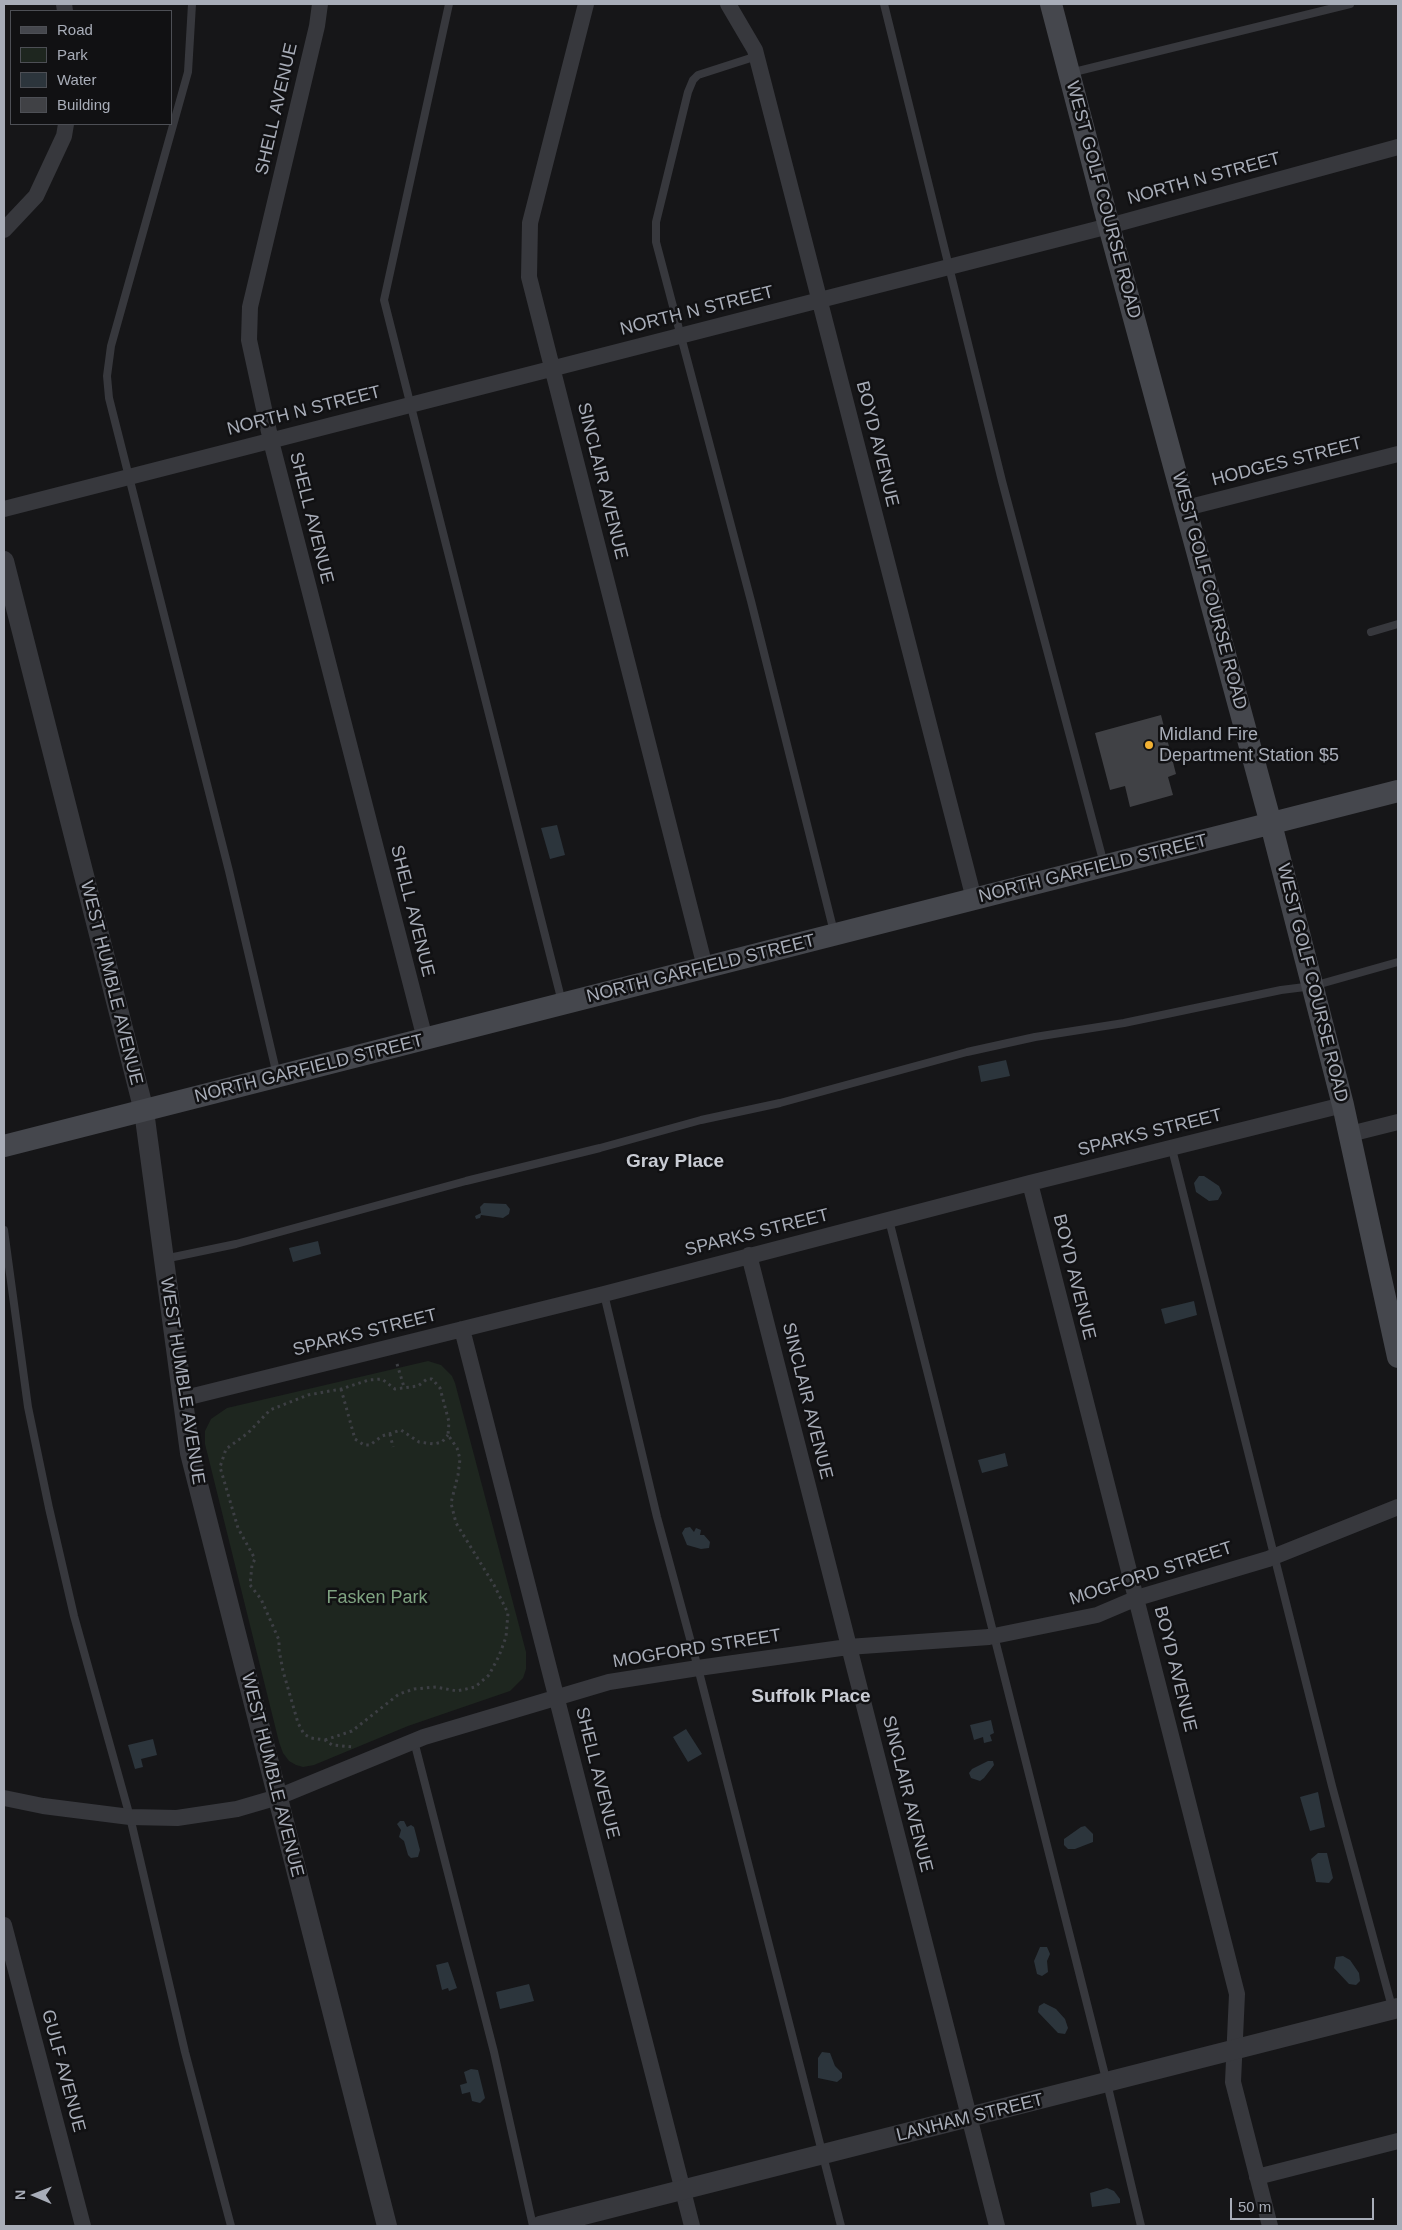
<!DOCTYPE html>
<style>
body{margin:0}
#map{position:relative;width:1402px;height:2230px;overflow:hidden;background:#161618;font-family:Helvetica,sans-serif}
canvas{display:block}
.frame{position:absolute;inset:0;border:5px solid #a8adb8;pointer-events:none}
.legend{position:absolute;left:10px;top:10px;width:162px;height:115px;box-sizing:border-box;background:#111113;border:1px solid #4d4f55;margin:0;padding:6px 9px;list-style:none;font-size:15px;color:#a8adb8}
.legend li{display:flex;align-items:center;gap:10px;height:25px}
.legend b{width:25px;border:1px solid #4d4f55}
.north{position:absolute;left:10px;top:2170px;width:50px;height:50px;-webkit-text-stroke:4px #111113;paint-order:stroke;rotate:271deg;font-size:14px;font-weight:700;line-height:20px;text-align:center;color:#a8adb8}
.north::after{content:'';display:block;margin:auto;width:18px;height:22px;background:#a8adb8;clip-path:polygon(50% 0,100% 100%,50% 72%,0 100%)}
.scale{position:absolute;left:1230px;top:2198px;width:144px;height:22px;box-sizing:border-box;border:2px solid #a8adb8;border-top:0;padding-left:6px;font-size:15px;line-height:18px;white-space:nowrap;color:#a8adb8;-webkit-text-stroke:4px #111113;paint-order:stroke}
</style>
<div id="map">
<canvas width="1402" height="2230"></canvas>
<div class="frame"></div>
<ul class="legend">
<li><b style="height:6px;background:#45474d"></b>Road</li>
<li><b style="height:14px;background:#1e261f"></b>Park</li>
<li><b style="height:14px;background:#2c353c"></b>Water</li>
<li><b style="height:14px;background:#404145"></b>Building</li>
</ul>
<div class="north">N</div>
<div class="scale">50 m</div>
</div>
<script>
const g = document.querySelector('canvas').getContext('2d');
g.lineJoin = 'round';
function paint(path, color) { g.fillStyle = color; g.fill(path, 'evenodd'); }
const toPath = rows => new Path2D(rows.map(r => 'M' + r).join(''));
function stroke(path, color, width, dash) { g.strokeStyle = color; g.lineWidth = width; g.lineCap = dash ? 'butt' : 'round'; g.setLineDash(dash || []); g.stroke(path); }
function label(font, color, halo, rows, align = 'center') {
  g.font = font + ' Helvetica,sans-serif'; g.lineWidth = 5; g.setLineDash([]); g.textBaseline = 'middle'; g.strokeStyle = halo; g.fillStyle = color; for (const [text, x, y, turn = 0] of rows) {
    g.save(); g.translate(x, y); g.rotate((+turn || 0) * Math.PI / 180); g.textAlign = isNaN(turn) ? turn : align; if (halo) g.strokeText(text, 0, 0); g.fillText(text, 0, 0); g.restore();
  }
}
const green = toPath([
 [428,1361,441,1365,452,1376,455,1383,526,1652,526,1669,523,1678,510,1691,408,1726,314,1765,303,1767,296,1765,289,1761,283,1753,279,1742,205,1444,205,1431,211,1419,227,1408]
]);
const water = toPath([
 [557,825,565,855,550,859,541,828],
 [1006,1060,1010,1076,981,1082,978,1066],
 [1199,1176,1204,1176,1219,1186,1222,1193,1218,1200,1209,1201,1196,1192,1194,1183],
 [484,1203,506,1204,510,1209,509,1214,503,1218,481,1215,480,1218,476,1219,475,1216,481,1213,480,1207],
 [318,1241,321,1254,293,1262,289,1248],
 [1194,1301,1197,1315,1165,1324,1161,1309],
 [1005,1453,1008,1466,982,1473,978,1460],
 [690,1527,694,1532,696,1528,701,1530,700,1535,704,1535,710,1542,709,1548,701,1549,687,1545,682,1533,685,1528],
 [991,1720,994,1733,990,1735,992,1741,984,1743,983,1737,974,1740,970,1725],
 [686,1729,702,1754,688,1762,673,1737],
 [153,1739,157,1755,141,1759,143,1767,135,1769,128,1745],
 [988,1761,993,1761,994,1765,984,1778,980,1781,971,1778,969,1773,972,1769],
 [1318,1792,1325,1827,1310,1831,1300,1797],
 [400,1821,404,1821,407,1827,411,1825,414,1827,420,1850,418,1857,411,1858,408,1855,404,1841,399,1837,401,1830,397,1824],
 [1085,1826,1093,1834,1093,1842,1075,1849,1068,1849,1064,1845,1064,1839,1081,1827],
 [1318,1853,1327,1853,1333,1878,1329,1883,1316,1882,1311,1859],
 [1040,1947,1047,1947,1050,1954,1047,1961,1048,1972,1042,1976,1037,1974,1034,1961],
 [1343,1956,1350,1960,1359,1973,1360,1981,1356,1985,1349,1984,1334,1968,1336,1957],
 [448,1962,457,1988,449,1991,448,1988,442,1990,436,1965],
 [529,1984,534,2001,500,2009,496,1992],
 [1044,2003,1056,2009,1065,2019,1068,2028,1065,2034,1058,2033,1038,2012,1039,2006],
 [822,2052,830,2053,835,2066,842,2073,842,2078,837,2082,818,2078,818,2058],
 [471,2069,478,2070,485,2098,480,2103,472,2101,470,2092,462,2094,460,2085,467,2083,464,2072],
 [1107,2188,1114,2191,1120,2199,1120,2203,1092,2207,1090,2193]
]);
const building = toPath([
 [1161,715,1176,774,1168,777,1173,795,1130,807,1125,786,1110,790,1095,733]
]);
const path = toPath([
 [397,1364,404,1387],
 [341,1389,355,1439,364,1445,370,1445,382,1436,401,1430,419,1442,434,1444,442,1442,448,1435],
 [390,1434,393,1447],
 [325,1740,352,1731,399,1694,414,1689,436,1687,457,1691,475,1687,489,1675,499,1656,506,1637,508,1613,494,1585,456,1523,451,1503,458,1475,460,1459,457,1448,448,1435,449,1422,440,1388,432,1379,427,1379,418,1386,395,1389,382,1379,369,1380,341,1389,308,1395,270,1410,248,1433,226,1449,220,1467,238,1528,255,1559,252,1565,250,1585,261,1599,279,1640,279,1650,283,1671,298,1723,304,1734,311,1738,325,1740,332,1745,354,1747]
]);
const service = toPath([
 [192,4,188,72,111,346,107,376,109,398,229,871,277,1075],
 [449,4,384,300,562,1002],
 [884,4,1002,481,1104,864],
 [757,56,698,75,693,80,688,92,656,222,656,242,751,601,834,932],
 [1070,73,1350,4],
 [1371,632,1398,624],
 [1172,1149,1332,1786,1392,2007],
 [889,1220,1107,2083,1141,2226],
 [4,1230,28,1407,49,1508,74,1616,130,1817,185,2052,231,2226],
 [164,1259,236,1244,466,1181,600,1148,701,1120,780,1103,967,1052,1035,1037,1124,1023,1281,990,1313,986,1398,962],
 [604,1294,657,1517,698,1668,841,2226],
 [414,1741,494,2052,533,2226]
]);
const minor = toPath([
 [64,4,65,11],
 [320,4,317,26,250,307,249,340,271,441,425,1039],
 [586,4,530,223,529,277,705,967],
 [728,4,755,50,974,899],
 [4,230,36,196,64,136,66,124],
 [1186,508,1398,454],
 [4,509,1109,226,1398,147],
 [1350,1134,1398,1122],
 [1030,1183,1237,1994,1233,2082,1270,2226],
 [749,1255,997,2226],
 [462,1329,692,2226],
 [181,1399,604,1294,1030,1183,1343,1105],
 [4,1798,43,1806,130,1817,177,1818,237,1809,278,1797,424,1737,609,1682,698,1668,848,1647,989,1637,1097,1615,1137,1598,1268,1559,1398,1507],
 [4,1925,83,2226],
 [1257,2177,1398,2141]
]);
const tertiary = toPath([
 [4,561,144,1111,190,1453,387,2226],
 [540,2226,1398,2008]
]);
const secondary = toPath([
 [1051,4,1109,226,1271,824,1343,1105,1398,1357],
 [4,1146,1398,791]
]);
const markers = [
 [1149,745,5,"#f2b134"]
];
const streetNames = [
 ["SHELL AVENUE",277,109,-77],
 ["NORTH N STREET",1204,179,-15],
 ["WEST GOLF COURSE ROAD",1103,200,75],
 ["NORTH N STREET",697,311,-14],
 ["NORTH N STREET",304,411,-14],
 ["BOYD AVENUE",877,444,76],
 ["HODGES STREET",1287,462,-14],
 ["SINCLAIR AVENUE",602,481,76],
 ["SHELL AVENUE",311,518,76],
 ["WEST GOLF COURSE ROAD",1209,591,75],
 ["NORTH GARFIELD STREET",1093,869,-14],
 ["SHELL AVENUE",412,911,76],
 ["NORTH GARFIELD STREET",701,969,-14],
 ["WEST HUMBLE AVENUE",111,983,76],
 ["WEST GOLF COURSE ROAD",1312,983,76],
 ["NORTH GARFIELD STREET",309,1069,-14],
 ["SPARKS STREET",1150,1133,-14],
 ["SPARKS STREET",757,1233,-14],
 ["BOYD AVENUE",1074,1277,76],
 ["SPARKS STREET",365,1333,-14],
 ["WEST HUMBLE AVENUE",182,1381,81],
 ["SINCLAIR AVENUE",807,1401,76],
 ["MOGFORD STREET",1151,1574,-18],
 ["MOGFORD STREET",697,1649,-9],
 ["BOYD AVENUE",1175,1669,76],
 ["SHELL AVENUE",597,1773,76],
 ["WEST HUMBLE AVENUE",272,1775,76],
 ["SINCLAIR AVENUE",907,1794,76],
 ["GULF AVENUE",63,2071,75],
 ["LANHAM STREET",970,2118,-14]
];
const poiNames = [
 ["Midland Fire",1159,735],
 ["Department Station $5",1159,756]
];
const parkNames = [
 ["Fasken Park",377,1598]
];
const neighbourhoodNames = [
 ["Gray Place",675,1162],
 ["Suffolk Place",811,1697]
];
paint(green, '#1e261f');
paint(water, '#2c353c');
paint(building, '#404145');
stroke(path, '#3d3f44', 3, [2.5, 4]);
stroke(service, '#37383d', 8);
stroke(minor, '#37383d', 16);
stroke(tertiary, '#37383d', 20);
stroke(secondary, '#45474d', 22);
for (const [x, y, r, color] of markers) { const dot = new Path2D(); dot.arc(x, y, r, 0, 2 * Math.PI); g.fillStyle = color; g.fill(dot); stroke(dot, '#111113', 2); }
label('18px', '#a8adb8', '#111113', streetNames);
label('18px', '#a8adb8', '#111113', poiNames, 'left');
label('18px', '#7fa381', '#111113', parkNames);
label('bold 19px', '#c9ccd4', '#111113', neighbourhoodNames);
</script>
